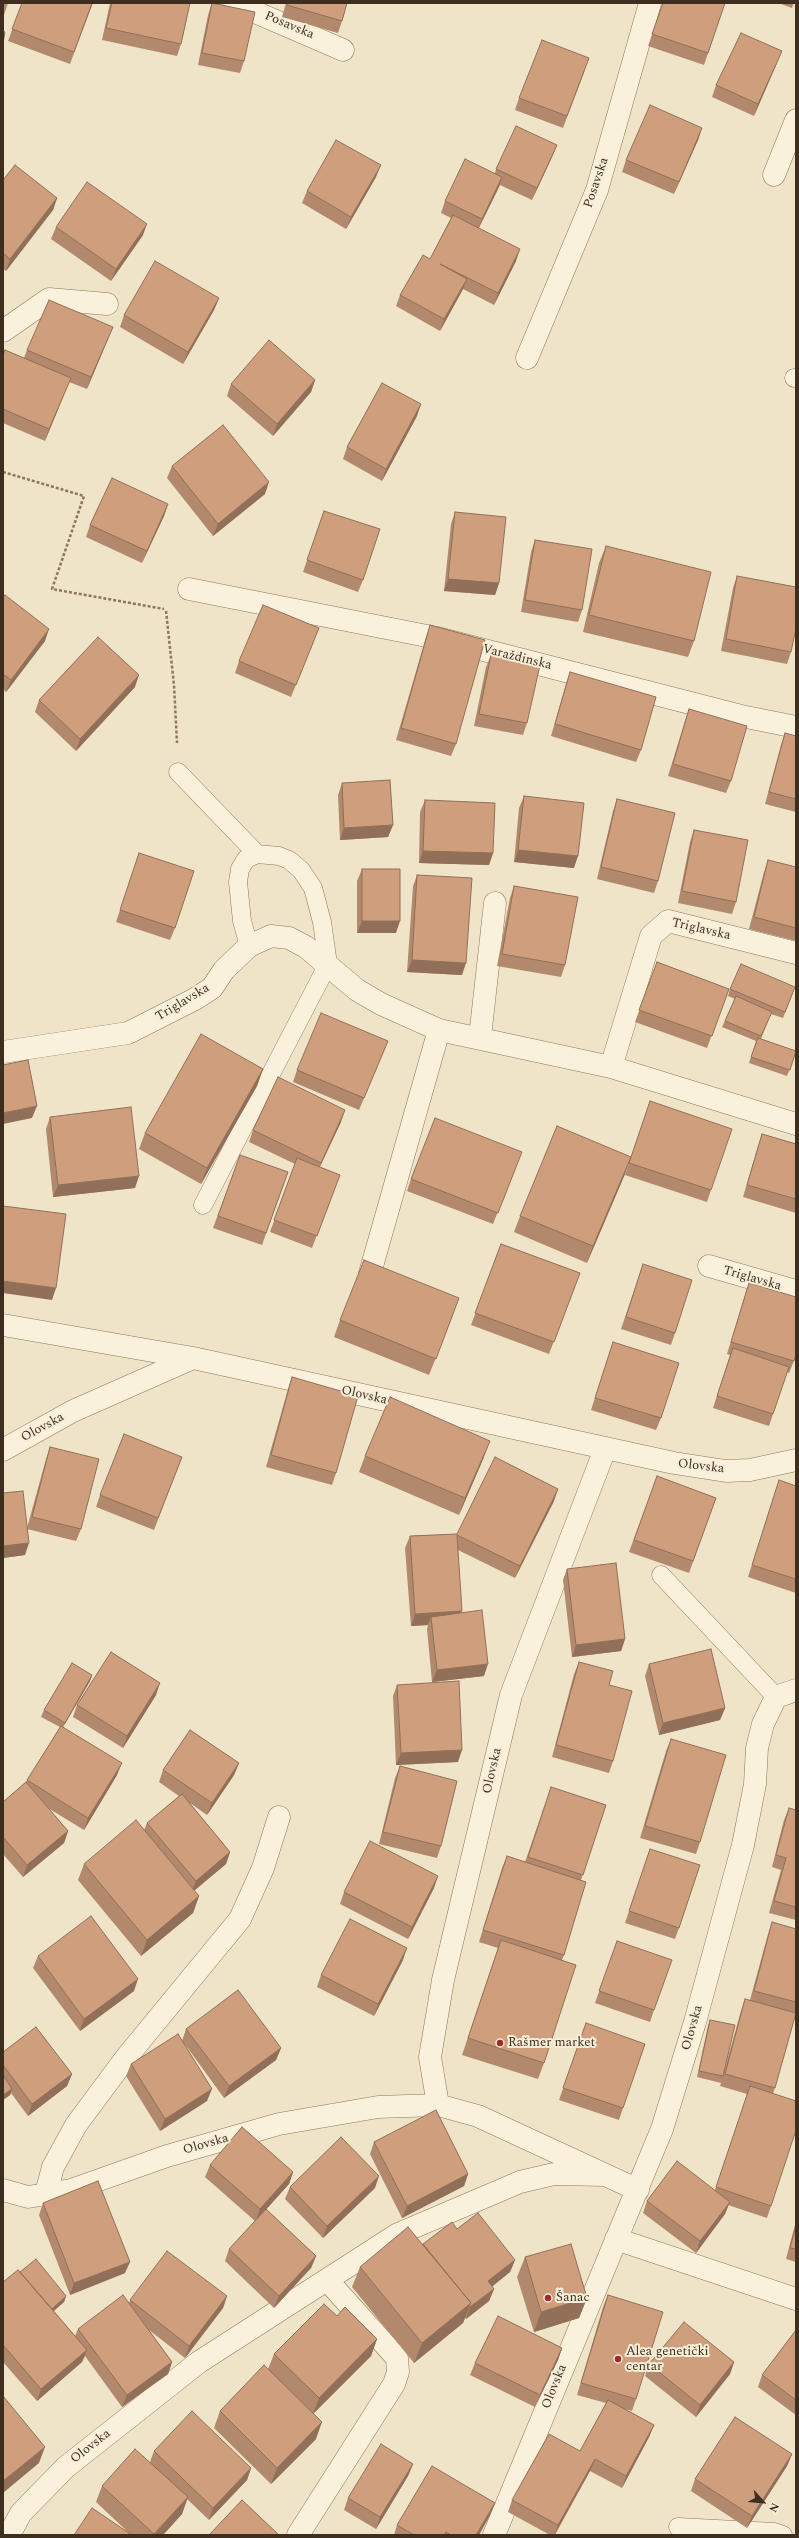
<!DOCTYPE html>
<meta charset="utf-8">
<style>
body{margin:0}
#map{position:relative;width:799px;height:2538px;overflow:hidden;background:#f0e4c8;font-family:Spectral,serif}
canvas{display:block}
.frame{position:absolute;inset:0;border:4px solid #3d2e20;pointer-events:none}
.north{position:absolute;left:743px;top:2482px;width:40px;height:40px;-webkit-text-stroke:3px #f7eed8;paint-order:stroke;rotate:117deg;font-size:11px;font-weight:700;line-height:16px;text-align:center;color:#3d2e20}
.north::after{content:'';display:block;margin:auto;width:14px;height:18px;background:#3d2e20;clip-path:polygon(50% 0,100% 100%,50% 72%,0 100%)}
</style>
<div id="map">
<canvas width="799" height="2538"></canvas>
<div class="frame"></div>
<div class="north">N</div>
</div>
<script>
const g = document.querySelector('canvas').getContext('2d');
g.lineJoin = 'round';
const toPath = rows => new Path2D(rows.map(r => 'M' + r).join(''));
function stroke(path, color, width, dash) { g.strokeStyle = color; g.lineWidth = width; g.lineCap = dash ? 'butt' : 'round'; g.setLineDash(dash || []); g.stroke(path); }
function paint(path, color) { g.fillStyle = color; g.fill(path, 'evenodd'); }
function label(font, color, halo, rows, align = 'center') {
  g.font = font + ' Spectral,serif'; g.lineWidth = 4; g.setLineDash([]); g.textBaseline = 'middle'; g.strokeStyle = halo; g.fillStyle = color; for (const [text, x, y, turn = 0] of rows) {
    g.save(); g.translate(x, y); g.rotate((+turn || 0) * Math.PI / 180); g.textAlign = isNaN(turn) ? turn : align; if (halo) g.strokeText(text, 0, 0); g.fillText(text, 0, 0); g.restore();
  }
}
const path = toPath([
 [3,472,84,496,52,589,164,609],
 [166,611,174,685,177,743]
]);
const lane = toPath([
 [794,378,796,378],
 [178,772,257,854],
 [203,1205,328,964,322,922,313,888,301,870,289,860,279,856,257,854,246,859,240,869,238,882,242,921,249,946],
 [661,1575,776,1697],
 [678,2527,774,2532,783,2535]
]);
const street = toPath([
 [234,3,343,50],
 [774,175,796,120],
 [3,331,49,299,107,304],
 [527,358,597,190,650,3],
 [189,589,437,638,741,716,796,727],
 [480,1037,495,903],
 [3,1052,128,1033,195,999,212,988,224,970,249,946,271,936,289,938,306,947,357,990,381,1004,439,1030,611,1067,796,1124],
 [611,1067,651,936,668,921,796,953],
 [709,1266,796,1291],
 [370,1273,439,1030],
 [3,1325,193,1358,674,1463,726,1471,750,1470,796,1460],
 [3,1450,73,1411,193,1358],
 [438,2105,430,2057,443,1980,511,1695,605,1449],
 [3,2190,28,2197,71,2190,167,2156,279,2124,378,2107,438,2105,478,2116,638,2190],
 [46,2193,53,2167,76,2125,125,2059,240,1919,263,1868,279,1817],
 [616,2239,796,2299],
 [9,2535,21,2513,66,2467,199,2362,398,2234,520,2182,554,2174,604,2175],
 [298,2535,394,2384,398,2372,397,2358,327,2280],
 [494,2535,662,2129,695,2022,743,1845,755,1784,757,1748,763,1724,776,1697,796,1690]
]);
const wall = toPath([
 [3,3,8,3,4,15,3,14],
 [22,3,93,3,70,64,8,41],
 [110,3,190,3,181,44,177,56,102,40],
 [212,3,244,61,240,73,198,65,208,15],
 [286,3,347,3,342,21,338,33,282,17],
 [663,3,725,3,704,65,648,46],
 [778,3,794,3,792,8],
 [777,63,754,116,712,97,716,85],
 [585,70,563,128,515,110,519,98],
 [702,128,698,140,674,194,622,172,626,160],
 [557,145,552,157,532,200,500,185,479,228,516,261,494,305,463,289,440,331,396,306,400,295,430,259,451,218,441,213,445,201,495,173,496,169],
 [376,177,346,229,302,203,307,191],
 [3,180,57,198,53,210,6,271,3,269],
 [56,227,143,235,111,281,51,239],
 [219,298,214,310,183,364,120,327,124,315],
 [113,327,108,339,87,389,69,382,45,441,3,423,3,355,24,358,27,350],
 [315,380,311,392,273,436,227,396,231,384],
 [417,416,382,481,343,459,347,447],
 [172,466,265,494,213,536,167,478],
 [168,504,164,516,142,563,86,537,90,525],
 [324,511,363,580,358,592,303,572],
 [455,512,499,583,495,595,444,591,451,524],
 [535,540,582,610,578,622,521,612,531,552],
 [606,546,694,641,688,657,583,632,599,563],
 [737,576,791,652,787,664,721,651,733,588],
 [3,597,45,641,6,692,3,689],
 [430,625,456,744,451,756,396,740,426,637],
 [314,640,291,697,235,673,239,661],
 [491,655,527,723,523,735,474,726,486,667],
 [570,672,641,750,636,762,551,736,566,684],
 [135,687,76,751,35,712,39,700],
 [689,709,731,781,726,793,668,776,685,721],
 [785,733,796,736,796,812,765,804,781,745],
 [342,783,393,825,388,837,340,840,338,795],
 [524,796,574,868,514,862,519,808],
 [617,799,658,881,654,893,597,879,613,811],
 [425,800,493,853,489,865,419,863,420,812],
 [694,830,736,902,732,914,678,903,690,842],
 [139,853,175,928,170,940,116,922],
 [768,860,796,867,796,941,749,929,764,872],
 [362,869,396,933,357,933,357,881],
 [417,875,462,975,407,972,413,886],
 [514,886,565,965,561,977,497,966,510,898],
 [657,962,729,989,707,1048,635,1022],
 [730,989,793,993,783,1018,771,1014,761,1039,796,1052,787,1076,749,1063,756,1041,722,1027,735,999,728,996],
 [388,1041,383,1053,359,1110,293,1082,297,1070],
 [263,1069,257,1086,201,1184,139,1149,145,1133],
 [650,1101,711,1190,707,1202,625,1175],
 [50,1117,135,1188,53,1197,46,1129],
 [341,1122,320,1167,340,1175,312,1248,270,1232,295,1164,249,1142,253,1130],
 [762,1134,796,1144,796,1213,743,1197,758,1146],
 [240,1155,288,1172,262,1245,213,1228],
 [517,1164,493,1224,407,1191,411,1179],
 [625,1174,587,1263,514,1232,520,1216],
 [501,1244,580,1273,549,1354,471,1325],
 [643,1264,675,1333,671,1345,621,1329],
 [749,1283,794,1361,789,1373,787,1372,769,1426,713,1408,730,1355,727,1354,745,1295],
 [453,1315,429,1375,334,1337,340,1320],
 [613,1342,661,1418,656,1430,591,1410],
 [292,1377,336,1473,332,1485,266,1467,288,1389],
 [50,1447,81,1529,76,1541,27,1529,25,1555,3,1558,3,1493,27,1528,46,1459],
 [365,1456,484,1457,459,1515,359,1472],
 [182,1457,154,1530,96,1507,100,1495],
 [657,1476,716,1498,689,1573,629,1552],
 [779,1480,796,1486,796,1593,748,1577],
 [554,1501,515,1578,458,1550,461,1613,484,1676,432,1682,427,1629,428,1625,411,1626,405,1548,410,1536,457,1534],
 [567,1569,625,1639,621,1651,572,1657,563,1580],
 [579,1662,609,1685,613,1761,609,1773,552,1757,574,1674],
 [649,1664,725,1708,720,1720,659,1735,645,1676],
 [92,1675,90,1681,63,1727,117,1775,84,1830,48,1808,68,1831,64,1843,23,1877,3,1854,3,1802,26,1782,60,1727,41,1717,44,1710],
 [397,1685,458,1762,396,1765,393,1696],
 [156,1695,123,1748,73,1717,77,1705],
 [671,1739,700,1842,696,1854,640,1838,666,1751],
 [239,1763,234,1775,207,1815,190,1803,230,1852,226,1864,194,1891,199,1896,193,1913,141,1956,78,1880,84,1864,144,1830,147,1823,179,1796,159,1782,163,1770],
 [400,1766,441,1846,437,1858,379,1844,395,1778],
 [551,1787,606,1805,581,1880,564,1955,562,1960,544,2063,538,2079,462,2055,498,1948,479,1942,502,1868,507,1856,525,1862],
 [789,1808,796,1810,796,1920,769,1913,781,1870,772,1867,784,1820],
 [650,1849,679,1928,675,1939,625,1923],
 [434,1888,408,1939,340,1904,344,1892],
 [772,1922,796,1929,796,2016,795,2015,773,2094,771,2206,767,2218,728,2205,725,2214,696,2253,643,2213,647,2201,715,2190,747,2094,720,2086,723,2077,721,2083,697,2077,708,2026,710,2020,723,2075,741,2011,745,1999,750,2000,768,1934],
 [617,1941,654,2010,650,2022,595,2003],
 [38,1956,134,1991,80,2031,33,1968],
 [403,1960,374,2016,317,1987,321,1975],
 [586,2023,623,2108,619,2120,559,2100],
 [186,2029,281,2048,276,2060,224,2098,184,2043,207,2101,160,2131,126,2076,131,2064,182,2041],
 [3,2052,72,2074,67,2086,28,2116,11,2093,10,2095,3,2100],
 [374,2142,468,2174,464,2186,402,2218,370,2154],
 [210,2165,293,2172,289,2184,266,2209,316,2256,311,2268,274,2308,225,2261,229,2249,255,2221,205,2177],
 [290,2187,375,2188,323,2238,285,2199],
 [43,2203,125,2273,70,2295,39,2215],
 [796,2221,796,2262,786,2259],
 [457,2229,515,2260,510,2272,492,2287,494,2289,489,2301,466,2319,465,2318,463,2323,414,2363,352,2287,360,2267,423,2244],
 [525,2257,587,2298,579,2318,534,2332,517,2277],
 [20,2272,66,2296,64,2302,54,2311,75,2336,78,2329,129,2303,130,2300,227,2296,223,2308,185,2358,149,2330,172,2362,168,2374,122,2407,85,2356,82,2362,37,2401,3,2362,3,2282],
 [608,2295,636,2399,632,2411,625,2409,654,2425,649,2437,622,2488,590,2471,555,2535,550,2535,508,2512,512,2500,580,2451,606,2403,577,2395,603,2307],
 [337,2316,377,2339,371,2356,313,2414,316,2439,271,2484,214,2428,220,2411,268,2369,274,2354],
 [796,2330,796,2415,758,2387,762,2375],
 [562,2348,558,2360,535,2407,470,2375,475,2363],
 [734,2362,730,2374,696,2417,645,2376,649,2364],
 [154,2451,251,2468,247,2480,209,2520,187,2499,182,2514,163,2535,74,2535,129,2533,96,2502,102,2486,150,2462],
 [792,2454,787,2466,747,2528,691,2491,695,2479],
 [413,2464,408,2476,376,2529,344,2510,348,2498],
 [495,2503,490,2515,479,2535,394,2535,397,2525]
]);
const shadedWall = toPath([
 [782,51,777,63,754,116,758,104],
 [702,128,698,140,674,194,679,182],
 [557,145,552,157,532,200,537,188],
 [381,165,376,177,346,229,351,217],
 [502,177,498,189,477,231,482,219],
 [57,198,53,210,6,271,10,259],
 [147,224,143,235,111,281,116,269],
 [520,249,516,261,494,305,498,293],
 [467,279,462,291,440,331,444,319],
 [219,298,214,310,183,364,188,352],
 [113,327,108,339,87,389,91,377],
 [71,378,66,390,45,441,49,429],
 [315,380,311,392,273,436,277,424],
 [421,404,417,416,382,481,386,469],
 [269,482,265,494,213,536,218,524],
 [168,504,164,516,142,563,147,551],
 [448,579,499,583,495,595,444,591],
 [49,629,45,641,6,692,11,680],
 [139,675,135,687,76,751,80,739],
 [393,825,388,837,340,840,344,828],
 [518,850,578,856,574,868,514,862],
 [423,851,493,853,489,865,419,863],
 [362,921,400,921,396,933,357,933],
 [412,960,466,963,462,975,407,972],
 [263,1069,257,1086,201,1184,207,1168],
 [37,1106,32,1118,3,1124,3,1113],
 [345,1110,341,1122,316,1174,321,1163],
 [631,1157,625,1174,587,1263,593,1246],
 [139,1176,135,1188,53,1197,58,1185],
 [3,1281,56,1288,52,1300,3,1293],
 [490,1441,484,1457,459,1515,465,1498],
 [558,1489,554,1501,515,1578,520,1566],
 [29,1543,25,1555,3,1558,3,1546],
 [462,1611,458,1623,431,1617,428,1625,411,1626,415,1614],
 [625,1639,621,1651,572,1657,576,1645],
 [488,1664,484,1676,432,1682,437,1670],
 [92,1675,90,1681,62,1729,65,1723],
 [160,1683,156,1695,123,1748,127,1736],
 [725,1708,720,1720,659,1735,663,1723],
 [462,1750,458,1762,396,1765,401,1753],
 [122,1763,117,1775,84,1830,88,1818],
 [239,1763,234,1775,207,1815,212,1803],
 [68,1831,64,1843,23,1877,27,1865],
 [230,1852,226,1864,191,1893,196,1881],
 [438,1876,434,1888,408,1939,412,1927],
 [199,1896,193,1913,141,1956,147,1940],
 [407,1948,403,1960,374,2016,378,2004],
 [138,1979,134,1991,80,2031,84,2019],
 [281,2048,276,2060,224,2098,229,2086],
 [72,2074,67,2086,28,2116,32,2104],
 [12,2089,10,2095,3,2100,3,2095],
 [212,2089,207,2101,160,2131,165,2119],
 [293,2172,289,2184,256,2221,260,2209],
 [468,2174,464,2186,402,2218,407,2206],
 [379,2176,375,2188,323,2238,327,2226],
 [730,2202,725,2214,696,2253,700,2241],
 [316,2256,311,2268,274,2308,279,2296],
 [515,2260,510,2272,483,2293,488,2281],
 [130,2262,125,2273,70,2295,74,2283],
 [494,2289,489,2301,466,2319,470,2307],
 [66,2296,64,2302,45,2318,48,2312],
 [227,2296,223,2308,185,2358,189,2346],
 [587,2298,579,2318,534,2332,541,2312],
 [471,2303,463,2323,414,2363,422,2343],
 [377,2339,371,2356,313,2414,319,2398],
 [562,2348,558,2360,535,2407,540,2395],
 [87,2350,82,2362,37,2401,41,2389],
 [172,2362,168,2374,122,2407,127,2395],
 [734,2362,730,2374,696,2417,700,2405],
 [322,2422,316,2439,271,2484,277,2468],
 [654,2425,649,2437,622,2488,626,2476],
 [45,2447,39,2463,3,2493,3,2481],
 [792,2454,787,2466,747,2528,752,2516],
 [595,2459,590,2471,554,2535,558,2525],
 [413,2464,408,2476,376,2529,380,2517],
 [251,2468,247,2480,209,2520,213,2508],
 [188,2497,182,2514,163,2535,154,2535],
 [495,2503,490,2515,479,2535,476,2535]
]);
const building = toPath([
 [22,3,92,3,74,52,12,29,22,3],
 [112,3,190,3,181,44,106,28,112,3],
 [212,3,255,12,244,61,202,53,212,3],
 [287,3,347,3,342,21,287,5,287,3],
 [663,3,725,3,708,53,652,34,663,3],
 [3,31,5,32,3,43,3,31],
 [741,33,782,51,758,104,716,85,741,33],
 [542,40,589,58,567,116,519,98,542,40],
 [650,105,702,128,679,182,626,160,650,105],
 [516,126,557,145,537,188,496,169,516,126],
 [336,140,381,165,351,217,307,191,336,140],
 [465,159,502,177,482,219,445,201,465,159],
 [15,165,57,198,10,259,3,253,3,180,15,165],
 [87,182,147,224,116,269,56,227,87,182],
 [453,215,520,249,498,293,440,264,467,279,444,319,400,295,423,255,430,259,453,215],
 [155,261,219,298,188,352,124,315,155,261],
 [49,300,113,327,91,377,27,350,49,300],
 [269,340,315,380,277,424,231,384,269,340],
 [5,350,71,378,49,429,3,409,3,355,5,350],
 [382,383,421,404,386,469,347,447,382,383],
 [223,425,269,482,218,524,172,466,223,425],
 [112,478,168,504,147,551,90,525,112,478],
 [324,511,380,529,363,580,307,560,324,511],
 [455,512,506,517,499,583,448,579,455,512],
 [535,540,592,549,582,610,525,600,535,540],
 [606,546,711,572,694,641,589,615,606,546],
 [737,576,796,587,796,628,791,652,726,639,737,576],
 [5,595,49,629,11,680,3,674,3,597,5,595],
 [263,605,319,628,296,685,239,661,263,605],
 [430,625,485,640,456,744,401,728,430,625],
 [98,637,139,675,80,739,39,700,98,637],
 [491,655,540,665,527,723,479,714,491,655],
 [570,672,656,697,641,750,555,724,570,672],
 [689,709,747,726,731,781,673,764,689,709],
 [785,733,796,736,796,799,769,792,785,733],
 [390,780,393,825,344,828,342,783,390,780],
 [524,796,584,803,578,856,518,850,524,796],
 [617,799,675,813,658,881,601,867,617,799],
 [425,800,495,803,493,853,423,851,425,800],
 [694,830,748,840,736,902,682,891,694,830],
 [139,853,194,871,175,928,120,910,139,853],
 [768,860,796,867,796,928,754,917,768,860],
 [362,869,400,869,400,921,362,921,362,869],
 [417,875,472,878,466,963,412,960,417,875],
 [514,886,578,897,565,965,502,954,514,886],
 [657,962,729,989,712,1036,639,1010,657,962],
 [741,964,795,987,785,1012,730,989,741,964],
 [736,996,772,1012,761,1036,725,1021,736,996],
 [321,1013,388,1041,364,1098,297,1070,321,1013],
 [201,1034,263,1069,207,1168,145,1133,201,1034],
 [758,1038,796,1051,790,1070,751,1057,758,1038],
 [28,1060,37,1106,3,1113,3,1065,28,1060],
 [278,1077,345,1110,321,1163,253,1130,278,1077],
 [650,1101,732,1129,711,1190,629,1163,650,1101],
 [131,1107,139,1176,58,1185,50,1117,131,1107],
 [435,1118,522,1152,498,1213,411,1179,435,1118],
 [557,1126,631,1157,593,1246,520,1216,557,1126],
 [762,1134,796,1144,796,1199,747,1185,762,1134],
 [240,1155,288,1172,266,1233,218,1216,240,1155],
 [297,1158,340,1175,317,1236,274,1220,297,1158],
 [3,1206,66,1214,56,1288,3,1281,3,1206],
 [501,1244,580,1273,554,1342,475,1313,501,1244],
 [364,1260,459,1298,436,1359,340,1320,364,1260],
 [643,1264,692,1280,675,1333,626,1317,643,1264],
 [749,1283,796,1297,796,1354,794,1361,731,1342,749,1283],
 [613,1342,679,1363,661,1418,595,1398,613,1342],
 [733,1348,789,1367,773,1414,717,1396,733,1348],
 [292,1377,358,1396,336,1473,271,1455,292,1377],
 [390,1397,490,1441,465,1498,365,1456,390,1397],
 [124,1434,182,1457,158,1518,100,1495,124,1434],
 [50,1447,99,1459,81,1529,32,1517,50,1447],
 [495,1457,558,1489,520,1566,457,1535,462,1611,415,1614,410,1536,457,1534,495,1457],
 [657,1476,716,1498,693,1561,634,1540,657,1476],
 [779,1480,796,1486,796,1579,752,1565,779,1480],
 [23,1491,29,1543,3,1546,3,1493,23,1491],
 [616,1563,625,1639,576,1645,567,1569,616,1563],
 [482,1610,488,1664,437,1670,431,1617,482,1610],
 [711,1649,725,1708,663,1723,649,1664,711,1649],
 [111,1652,160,1683,127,1736,77,1705,111,1652],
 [579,1662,613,1671,609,1685,632,1691,613,1761,556,1745,579,1662],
 [72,1663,92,1675,65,1723,44,1710,72,1663],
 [459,1681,462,1750,401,1753,397,1685,459,1681],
 [61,1726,122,1763,88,1818,27,1780,61,1726],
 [190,1730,239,1763,212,1803,163,1770,190,1730],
 [671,1739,726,1755,700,1842,645,1826,671,1739],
 [400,1766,457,1781,441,1846,383,1832,400,1766],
 [26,1782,68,1831,27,1865,3,1837,3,1802,26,1782],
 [551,1787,606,1805,583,1875,528,1857,551,1787],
 [182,1794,230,1852,196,1881,147,1823,182,1794],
 [789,1808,796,1810,796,1907,774,1901,786,1858,776,1855,789,1808],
 [136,1820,199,1896,147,1940,84,1864,136,1820],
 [370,1841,438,1876,412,1927,344,1892,370,1841],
 [650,1849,700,1865,679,1928,629,1911,650,1849],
 [507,1856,586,1882,564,1955,483,1930,507,1856],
 [91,1916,138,1979,84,2019,38,1956,91,1916],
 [350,1919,407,1948,378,2004,321,1975,350,1919],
 [772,1922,796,1929,796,2002,754,1991,772,1922],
 [501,1940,576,1965,544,2063,468,2038,501,1940],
 [617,1941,672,1960,654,2010,599,1991,617,1941],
 [238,1990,281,2048,229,2086,186,2029,238,1990],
 [745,1999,796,2013,775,2088,725,2074,745,1999],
 [710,2020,735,2025,723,2076,699,2071,710,2020],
 [586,2023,645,2044,623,2108,563,2088,586,2023],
 [36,2027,72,2074,32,2104,3,2065,3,2052,36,2027],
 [178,2034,212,2089,165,2119,131,2064,178,2034],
 [3,2075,12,2089,3,2095,3,2075],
 [750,2086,796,2101,796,2130,771,2206,716,2187,750,2086],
 [436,2110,468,2174,407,2206,374,2142,436,2110],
 [242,2127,293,2172,260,2209,210,2165,242,2127],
 [341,2137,379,2176,327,2226,290,2187,341,2137],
 [677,2161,730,2202,700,2241,647,2201,677,2161],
 [98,2181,130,2262,74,2283,43,2203,98,2181],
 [266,2209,316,2256,279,2296,229,2249,266,2209],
 [478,2213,515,2260,488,2281,494,2289,470,2307,469,2306,471,2303,423,2244,452,2222,457,2229,478,2213],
 [796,2226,796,2249,790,2248,796,2226],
 [408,2227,471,2303,422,2343,360,2267,408,2227],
 [571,2244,587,2298,541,2312,525,2257,571,2244],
 [167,2251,227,2296,189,2346,130,2300,167,2251],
 [36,2259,66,2296,52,2309,20,2272,36,2259],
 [18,2270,87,2350,41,2389,3,2345,3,2282,18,2270],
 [123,2295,172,2362,127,2395,78,2329,123,2295],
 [608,2295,663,2312,636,2399,581,2383,608,2295],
 [324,2304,337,2316,345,2307,377,2339,319,2398,274,2354,324,2304],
 [498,2316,562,2348,540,2395,475,2363,498,2316],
 [684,2322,734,2362,700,2405,649,2364,684,2322],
 [796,2330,796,2400,762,2375,796,2330],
 [264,2365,322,2422,277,2468,220,2411,264,2365],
 [3,2396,45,2447,3,2481,3,2396],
 [608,2400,654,2425,626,2476,595,2459,558,2525,512,2500,549,2434,580,2451,608,2400],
 [192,2411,251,2468,213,2508,154,2451,192,2411],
 [735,2417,792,2454,752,2516,695,2479,735,2417],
 [381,2444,413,2464,380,2517,348,2498,381,2444],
 [135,2449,188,2497,154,2534,102,2486,135,2449],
 [432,2466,495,2503,476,2535,451,2535,446,2532,444,2535,414,2535,397,2525,432,2466],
 [242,2500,279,2535,209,2535,242,2500],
 [92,2508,132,2535,74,2535,92,2508]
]);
const markers = [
 [500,2043,4,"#9e2a2b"],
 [548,2298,4,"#9e2a2b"],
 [618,2359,4,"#9e2a2b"]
];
const streetNames = [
 ["Posavska",289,26,23],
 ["Posavska",597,183,-71],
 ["Varaždinska",517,658,14],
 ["Triglavska",701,930,13],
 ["Triglavska",183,1003,-31],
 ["Triglavska",752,1279,16],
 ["Olovska",364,1396,13],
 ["Olovska",43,1428,-29],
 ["Olovska",701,1467,7],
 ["Olovska",493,1771,-77],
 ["Olovska",693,2028,-74],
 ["Olovska",206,2145,-16],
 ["Olovska",555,2387,-68],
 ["Olovska",91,2447,-38]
];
const poiNames = [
 ["Rašmer market",508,2043],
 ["Šanac",556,2298],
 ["Alea genetički",626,2352],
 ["centar",626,2367]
];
stroke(lane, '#8d765c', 19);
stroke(street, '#8d765c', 23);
stroke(path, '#8d765c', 2.5, [3, 2]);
stroke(lane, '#faf1dc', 18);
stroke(street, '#faf1dc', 22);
paint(wall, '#b2896c');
paint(shadedWall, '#916f58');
paint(building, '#cf9f7d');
stroke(building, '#916f58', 1);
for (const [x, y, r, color] of markers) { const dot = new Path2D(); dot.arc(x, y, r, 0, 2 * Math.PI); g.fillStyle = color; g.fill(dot); stroke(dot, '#f7eed8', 1.5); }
label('13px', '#3d2e20', '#f7eed8', streetNames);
label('13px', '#3d2e20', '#f7eed8', poiNames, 'left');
</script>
